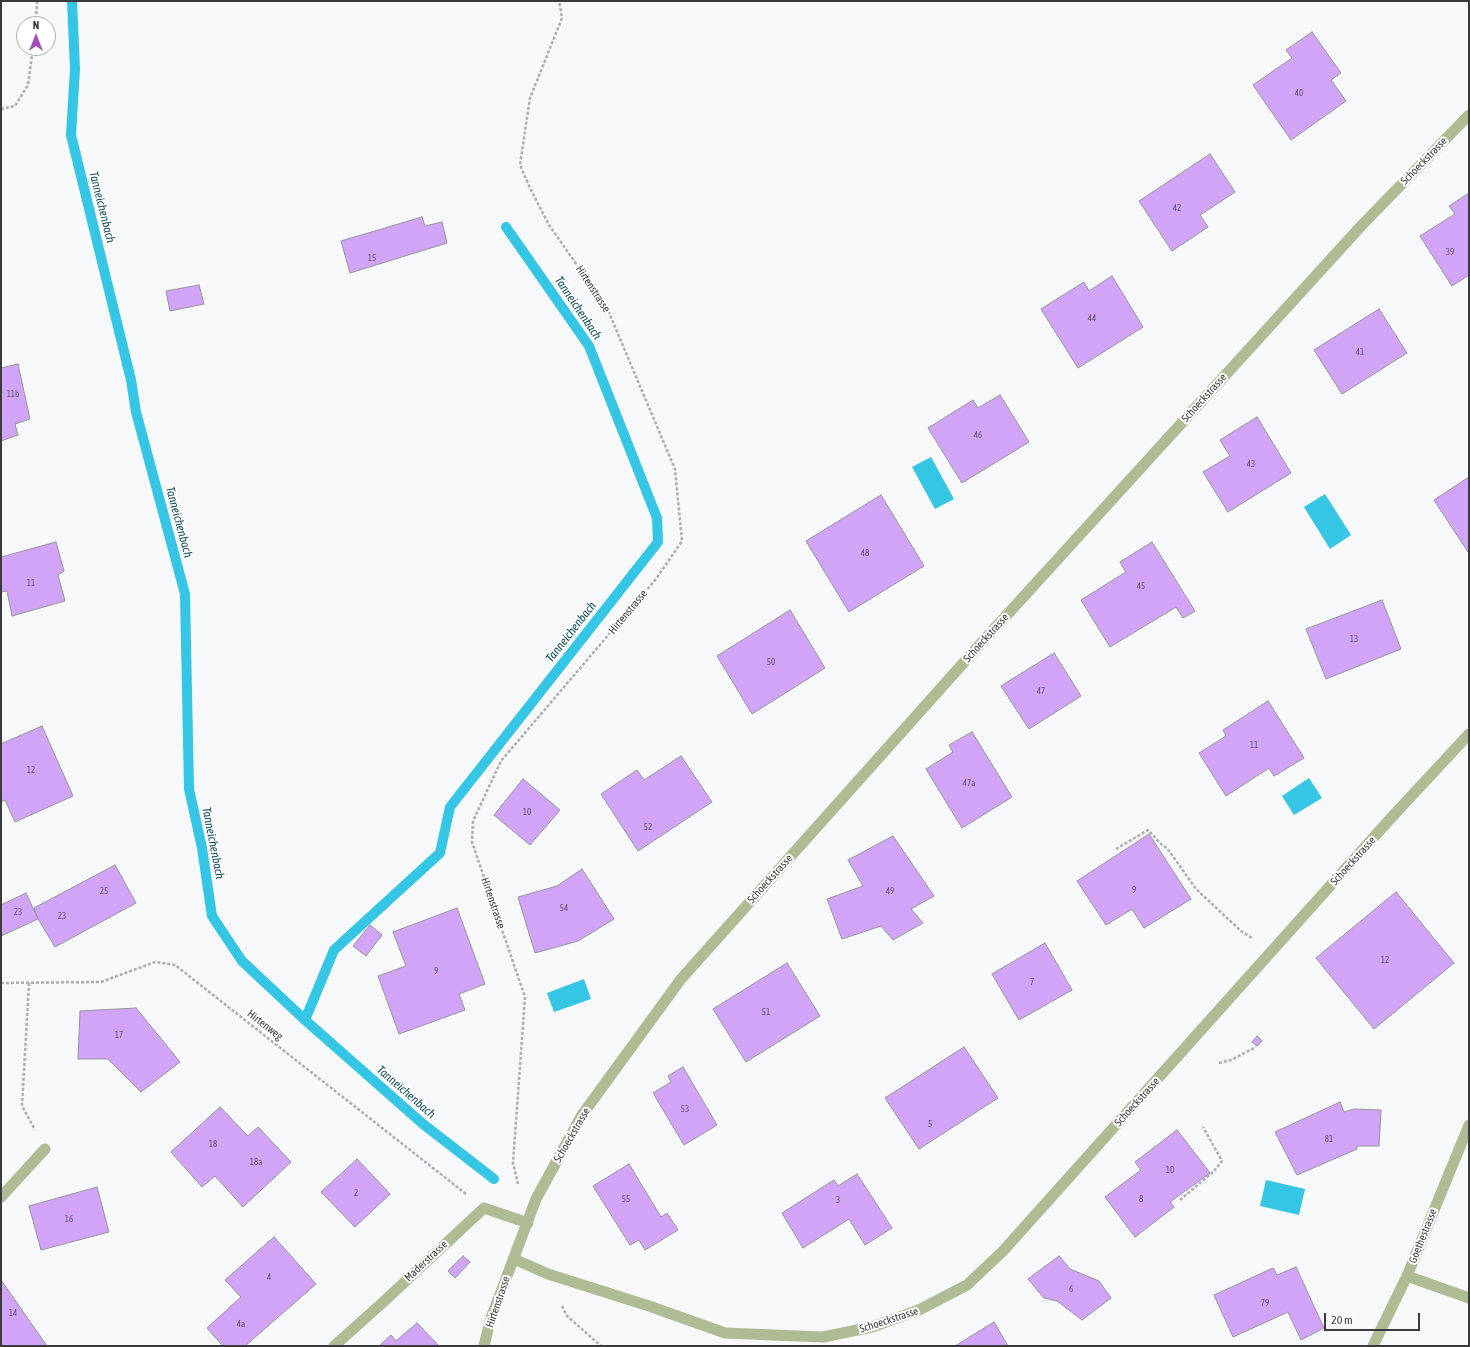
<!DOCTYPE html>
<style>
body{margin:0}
#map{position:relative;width:1470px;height:1347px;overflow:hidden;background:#f6f8fa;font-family:"Asap Condensed",sans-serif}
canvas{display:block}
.frame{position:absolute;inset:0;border:2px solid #393a3b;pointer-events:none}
.north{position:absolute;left:16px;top:16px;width:40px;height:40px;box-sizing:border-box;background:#fff;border:1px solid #b0b0b1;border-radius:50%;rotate:0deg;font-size:11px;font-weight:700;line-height:16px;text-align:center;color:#393a3b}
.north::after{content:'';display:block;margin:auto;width:14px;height:18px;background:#a34cba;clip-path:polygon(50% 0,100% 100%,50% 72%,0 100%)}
.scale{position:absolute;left:1324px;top:1313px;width:96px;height:18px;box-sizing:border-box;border:2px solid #393a3b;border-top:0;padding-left:5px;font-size:12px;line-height:14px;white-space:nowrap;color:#393a3b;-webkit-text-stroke:3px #fff;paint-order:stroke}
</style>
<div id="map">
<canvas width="1470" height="1347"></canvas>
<div class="frame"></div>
<div class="north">N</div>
<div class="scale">20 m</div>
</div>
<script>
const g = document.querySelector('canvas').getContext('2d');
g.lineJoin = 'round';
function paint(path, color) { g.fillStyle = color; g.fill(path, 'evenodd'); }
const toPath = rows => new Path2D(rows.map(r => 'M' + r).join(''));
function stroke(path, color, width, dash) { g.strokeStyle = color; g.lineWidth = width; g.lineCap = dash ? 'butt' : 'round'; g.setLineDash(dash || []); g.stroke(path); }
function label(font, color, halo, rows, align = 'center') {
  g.font = font + ' "Asap Condensed",sans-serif'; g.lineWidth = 4; g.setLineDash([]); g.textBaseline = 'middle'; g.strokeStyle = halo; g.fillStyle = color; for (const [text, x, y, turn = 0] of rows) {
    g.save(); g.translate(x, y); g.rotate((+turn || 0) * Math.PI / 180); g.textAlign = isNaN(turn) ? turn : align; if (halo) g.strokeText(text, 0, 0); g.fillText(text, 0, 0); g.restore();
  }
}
const water = toPath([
 [931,457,954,499,935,509,912,467],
 [1325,494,1351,535,1330,549,1304,507],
 [1309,778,1322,798,1294,815,1282,796],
 [584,979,591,999,554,1012,547,993],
 [1266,1180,1305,1189,1299,1215,1260,1206]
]);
const stream = toPath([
 [72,1,75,69,71,135,131,380,136,412,185,594,189,789,202,848,212,916,242,961,305,1020,423,1124,494,1179],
 [305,1020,334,950,440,853,450,807,658,542,657,518,589,346,506,227]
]);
const building = toPath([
 [1312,32,1341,73,1331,80,1346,101,1291,140,1253,85,1292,58,1286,50,1312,32],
 [1210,154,1235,192,1200,215,1208,227,1172,251,1139,201,1210,154],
 [1469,193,1469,275,1452,286,1420,236,1455,214,1449,206,1469,193],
 [422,217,425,226,442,222,447,243,350,273,341,241,422,217],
 [1112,276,1143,327,1078,368,1041,309,1084,282,1089,291,1112,276],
 [199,285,204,304,170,311,166,291,199,285],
 [1379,309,1407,353,1342,394,1314,350,1379,309],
 [18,364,30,419,15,424,18,435,1,441,1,368,18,364],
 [1000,395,1029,442,962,483,928,428,973,400,978,408,1000,395],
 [1257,417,1291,473,1228,512,1203,472,1230,456,1220,440,1257,417],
 [1469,477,1469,552,1468,552,1434,500,1469,477],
 [881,495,924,566,849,612,806,541,881,495],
 [56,542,64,571,58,575,65,601,12,616,7,591,1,592,1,557,56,542],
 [1152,542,1195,611,1183,618,1176,607,1110,647,1081,600,1126,572,1120,562,1152,542],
 [1382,600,1401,649,1326,679,1306,629,1382,600],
 [790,610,825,668,752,714,717,656,790,610],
 [1054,653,1081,696,1029,729,1001,686,1054,653],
 [1268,701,1304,758,1274,776,1269,768,1226,796,1199,753,1226,736,1223,730,1268,701],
 [42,726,73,796,15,822,5,800,1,802,1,744,42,726],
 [972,732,1012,797,962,828,926,769,953,752,949,745,972,732],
 [681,756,712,802,638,851,601,794,637,770,644,780,681,756],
 [523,779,560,810,530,845,494,815,523,779],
 [1149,834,1191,899,1144,928,1132,909,1106,925,1077,881,1149,834],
 [893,836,934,896,911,909,923,923,893,940,881,926,842,939,827,899,863,886,848,860,893,836],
 [115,865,136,903,55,947,38,919,34,908,115,865],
 [582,869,614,919,578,941,535,953,518,897,557,886,582,869],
 [1396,892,1454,963,1374,1029,1316,958,1396,892],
 [26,893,38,919,1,936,1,905,26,893],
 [457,908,485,984,459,994,465,1010,399,1034,378,976,406,966,393,932,457,908],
 [370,925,382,935,366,956,353,946,370,925],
 [1045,943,1072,990,1019,1020,992,974,1045,943],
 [787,963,820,1016,746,1062,713,1009,787,963],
 [136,1008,180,1062,141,1092,108,1059,78,1059,80,1011,136,1008],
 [1257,1036,1262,1041,1257,1046,1252,1042,1257,1036],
 [964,1047,998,1098,919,1149,885,1098,964,1047],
 [683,1067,717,1125,684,1145,653,1093,671,1082,668,1076,683,1067],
 [1340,1102,1344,1112,1354,1109,1381,1110,1379,1146,1357,1146,1357,1149,1297,1175,1275,1132,1340,1102],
 [220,1107,248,1136,258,1127,291,1162,243,1207,215,1176,202,1187,171,1152,220,1107],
 [1177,1130,1210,1173,1170,1202,1174,1207,1135,1237,1105,1197,1141,1170,1135,1162,1177,1130],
 [357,1159,390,1194,355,1227,321,1192,357,1159],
 [629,1164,661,1217,667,1213,678,1230,645,1250,639,1240,630,1245,593,1186,629,1164],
 [857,1174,892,1228,865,1245,849,1219,803,1248,782,1213,834,1180,838,1186,857,1174],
 [97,1187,109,1232,41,1250,29,1206,97,1187],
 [274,1237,316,1284,245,1346,223,1346,207,1328,241,1297,225,1280,274,1237],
 [463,1256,470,1262,455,1278,448,1271,463,1256],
 [1059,1256,1070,1269,1099,1281,1111,1298,1082,1320,1057,1301,1044,1298,1028,1279,1059,1256],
 [1296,1267,1324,1328,1301,1340,1288,1312,1233,1337,1214,1295,1273,1268,1277,1275,1296,1267],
 [1,1280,47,1346,1,1346,1,1280],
 [994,1322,1008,1346,955,1346,994,1322],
 [417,1323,439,1346,379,1346,391,1335,396,1341,417,1323]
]);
const path = toPath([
 [36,24,37,1],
 [1,109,15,106,28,85,33,48],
 [1116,849,1148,830,1162,845,1167,848,1196,889,1241,931,1252,938],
 [1,899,2,899],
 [1,983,101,982,155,962,175,965,466,1194],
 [29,983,22,1106,35,1130],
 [1219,1063,1231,1060,1256,1047],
 [518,1184,513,1163,525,997,472,842,473,821,501,761,656,579,682,541,675,469,607,308,549,225,530,188,520,165,530,98,562,18,559,1],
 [1180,1200,1214,1171,1222,1161,1203,1127],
 [562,1306,567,1316,601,1346]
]);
const minor = toPath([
 [1,1197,45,1149],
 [514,1259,548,1274,649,1306,725,1333,823,1337,872,1327,919,1310,967,1285,1003,1251,1391,818,1469,734],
 [1407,1276,1469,1298],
 [334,1346,380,1305,484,1208,528,1223],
 [484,1346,490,1321,536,1199,582,1115,681,979,975,650,1362,225,1469,115],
 [1373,1346,1407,1276,1469,1125]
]);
const numberNames = [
 ["40",1299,93],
 ["42",1177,208],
 ["39",1450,252],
 ["15",372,258],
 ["44",1092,318],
 ["41",1360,352],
 ["11b",13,394],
 ["46",978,435],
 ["43",1251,464],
 ["48",865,553],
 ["11",31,583],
 ["45",1141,586],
 ["13",1354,639],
 ["50",771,662],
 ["47",1041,691],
 ["11",1254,745],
 ["12",31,770],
 ["47a",969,783],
 ["10",527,812],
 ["52",648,827],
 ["9",1134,890],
 ["25",104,891],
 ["49",890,891],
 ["54",564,908],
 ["23",18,912],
 ["23",62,916],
 ["12",1385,960],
 ["9",436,971],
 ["7",1032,982],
 ["51",766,1012],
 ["17",119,1035],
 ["53",685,1109],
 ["5",930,1124],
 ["81",1329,1139],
 ["18",213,1144],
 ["18a",256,1162],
 ["10",1170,1170],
 ["2",356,1193],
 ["55",626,1199],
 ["8",1141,1199],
 ["3",838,1200],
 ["16",69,1219],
 ["4",269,1277],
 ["6",1071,1289],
 ["79",1265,1303],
 ["14",13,1313],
 ["4a",241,1324]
];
const streetNames = [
 ["Schoeckstrasse",1424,161,-46],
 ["Hirtenstrasse",593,289,57],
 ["Schoeckstrasse",1204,398,-48],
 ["Hirtenstrasse",628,612,-50],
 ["Schoeckstrasse",986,638,-48],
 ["Schoeckstrasse",1353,861,-48],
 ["Schoeckstrasse",770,879,-48],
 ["Hirtenstrasse",493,903,71],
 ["Hirtenweg",265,1025,38],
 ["Schoeckstrasse",1137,1102,-48],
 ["Schoeckstrasse",572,1135,-60],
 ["Goethestrasse",1423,1236,-68],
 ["Maderstrasse",426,1261,-43],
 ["Hirtenstrasse",498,1302,-71],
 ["Schoeckstrasse",889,1320,-18]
];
const waterNames = [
 ["Tanneichenbach",102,207,76],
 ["Tanneichenbach",578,308,56],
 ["Tanneichenbach",179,522,75],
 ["Tanneichenbach",571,632,-52],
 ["Tanneichenbach",213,843,79],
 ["Tanneichenbach",406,1092,41]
];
paint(water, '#34c6e4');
stroke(stream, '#34c6e4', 10);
paint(building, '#d1a4f8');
stroke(building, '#959496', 1);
stroke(path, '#abadaf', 2.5, [3, 2]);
stroke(minor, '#afbb93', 11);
label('9px', '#5f546a', null, numberNames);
label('11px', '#393a3b', '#fff', streetNames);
label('italic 12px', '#0f4b58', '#fff', waterNames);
</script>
